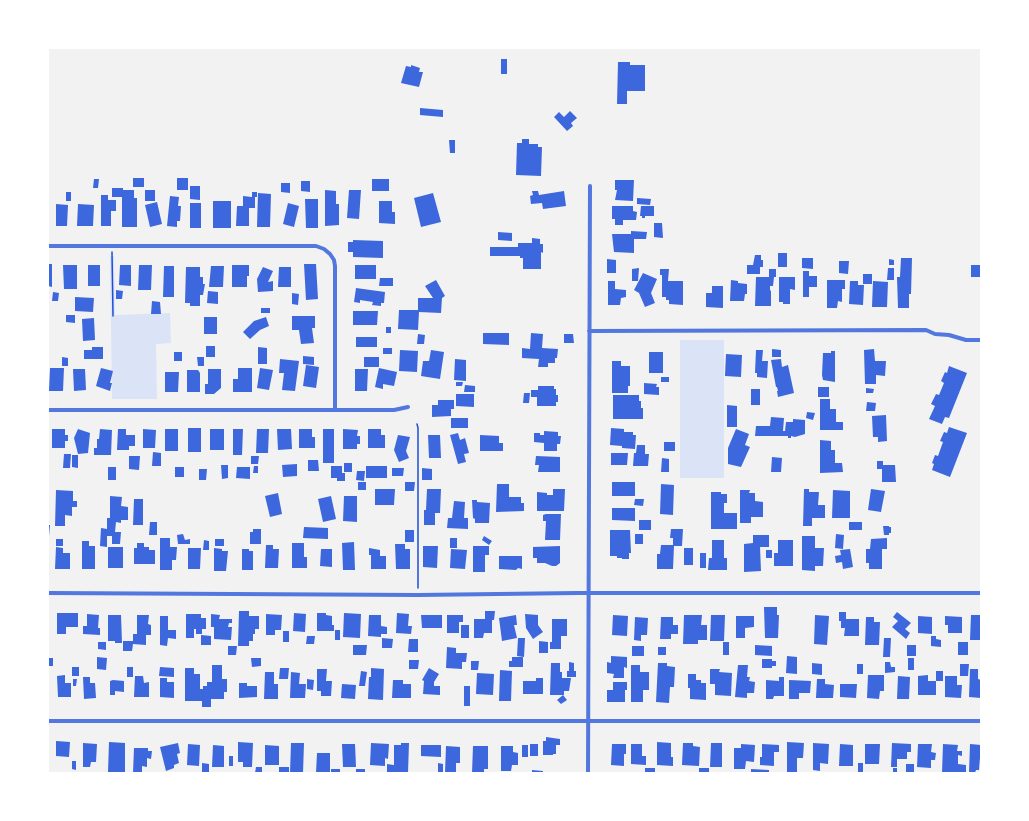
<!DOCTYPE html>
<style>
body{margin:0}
#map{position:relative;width:1029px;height:821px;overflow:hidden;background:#f2f2f2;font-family:"Times New Roman",serif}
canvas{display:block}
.frame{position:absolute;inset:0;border:49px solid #fff;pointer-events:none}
</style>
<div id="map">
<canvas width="1029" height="821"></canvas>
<div class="frame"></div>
</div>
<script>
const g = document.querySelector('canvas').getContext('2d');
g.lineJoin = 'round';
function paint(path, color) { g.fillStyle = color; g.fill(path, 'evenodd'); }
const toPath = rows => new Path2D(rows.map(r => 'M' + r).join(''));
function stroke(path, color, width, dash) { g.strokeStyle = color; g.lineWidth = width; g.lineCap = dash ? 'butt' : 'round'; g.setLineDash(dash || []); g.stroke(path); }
const green = toPath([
 [110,256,114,256,115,315,170,313,171,343,156,344,157,399,112,399],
 [680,340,724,340,724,478,680,478]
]);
const building = toPath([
 [501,59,507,59,507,74,501,74],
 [618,62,630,62,630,65,645,65,645,91,627,91,627,104,617,104],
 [411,65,420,68,419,72,423,72,419,87,401,83,406,66,411,67],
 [420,108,443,110,443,117,420,115],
 [570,111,577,118,571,123,573,126,567,131,554,117,559,112,564,117],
 [522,139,529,139,529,144,538,144,538,147,542,147,541,176,516,175,517,143,522,143],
 [449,140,455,140,455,153,450,153],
 [133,178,144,178,144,187,133,187],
 [177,178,188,178,188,190,177,190],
 [94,179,99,179,98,188,93,188],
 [372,179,389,179,389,191,372,191],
 [615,180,634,180,633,201,615,200,617,190,615,190],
 [301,181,310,181,310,192,301,191],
 [281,183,290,183,290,193,281,192],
 [190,186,200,186,200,200,190,199],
 [112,188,123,188,123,190,134,190,134,198,137,198,137,227,122,227,122,197,112,197],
 [145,190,155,190,155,201,145,201],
 [325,190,336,191,336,204,339,204,339,225,325,226],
 [349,190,361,190,359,219,347,218],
 [532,191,538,191,539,195,564,191,566,206,543,209,542,203,531,204,530,196,533,195],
 [66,192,71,192,71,201,66,201],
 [252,192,257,192,257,197,255,197,255,208,249,208,249,226,236,226,237,206,243,206,243,196,252,197],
 [258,193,271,194,270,227,257,227],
 [433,193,441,222,421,227,414,198],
 [101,195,108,195,108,200,116,200,116,211,111,211,111,226,101,226],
 [170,196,179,197,178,206,181,206,180,221,177,221,177,227,167,226],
 [637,198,651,199,650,205,637,204],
 [305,199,318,199,318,228,306,228],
 [213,201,231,201,231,228,213,228],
 [379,201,392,201,392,212,395,212,395,224,379,223],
 [157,202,162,224,150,227,145,205],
 [190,203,201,203,201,228,190,228],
 [288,203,299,206,294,227,283,224],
 [56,204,68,205,67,226,56,226],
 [78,204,94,205,93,226,77,226],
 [612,206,633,206,633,211,637,212,636,220,623,220,623,225,615,225,615,219,612,219],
 [641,206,654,206,654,216,645,216,645,218,642,218,642,216,640,216],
 [654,223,662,223,663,238,654,237],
 [631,231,647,232,646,239,634,239,634,253,614,252,612,234,631,234],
 [498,232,512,233,512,241,498,240],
 [532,238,540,239,540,244,543,244,543,253,541,252,541,269,523,269,523,258,520,258,520,256,490,256,490,247,518,247,518,243,532,243],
 [353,240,383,241,383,258,353,257,353,252,348,252,348,242,353,242],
 [778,253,787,253,787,267,778,267],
 [755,255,761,255,761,260,763,260,763,267,760,267,760,274,747,274,747,265,753,265],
 [802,258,813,258,813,269,802,268],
 [901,258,912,258,911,294,909,294,909,308,898,308,897,277,900,277],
 [607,259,616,260,616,273,607,273],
 [889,259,894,260,894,265,889,265],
 [839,261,849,261,848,274,839,273],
 [48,264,52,264,52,287,48,286],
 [304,264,316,264,318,299,306,300],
 [63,265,77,265,77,289,64,289],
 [88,265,100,265,100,286,88,286],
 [120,265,131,265,131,286,119,285],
 [139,265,152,265,151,290,138,290],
 [232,265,249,265,249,276,247,276,247,287,232,287],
 [355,265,376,265,376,279,355,279],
 [971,265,981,265,981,277,971,277],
 [164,266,174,266,174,297,163,297],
 [211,266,224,266,223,287,209,287],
 [186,267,200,267,200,277,203,277,203,284,205,284,203,295,200,295,200,306,190,306,190,303,185,303],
 [263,267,273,271,268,282,273,281,273,291,258,292,257,279],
 [279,267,291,267,291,287,278,287],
 [639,268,638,281,632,281,632,269],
 [888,268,894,268,894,280,887,280],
 [660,269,669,269,668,281,683,281,683,305,669,304,669,300,666,300,666,297,662,297,662,275,660,275],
 [769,269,776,269,776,277,774,277,773,286,770,286,770,290,771,291,771,306,755,306,756,277,769,277],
 [803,271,809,271,809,276,817,276,817,287,809,287,809,297,803,297],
 [643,273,657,279,651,293,655,303,645,307,639,293,634,290],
 [863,274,872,274,872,284,863,284],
 [779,277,795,277,795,290,790,289,790,304,783,304,783,302,779,302],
 [380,278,393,278,393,286,379,286],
 [436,280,445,296,442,298,441,313,419,312,418,330,398,329,399,310,418,310,418,298,433,298,425,286],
 [731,280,738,281,738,283,747,284,747,294,745,294,744,301,730,301],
 [827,280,845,280,845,289,842,289,842,302,838,301,837,308,827,308],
 [608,281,615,281,615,289,626,290,626,297,621,298,620,305,608,305],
 [850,281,858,281,858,285,864,285,863,305,849,304],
 [873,281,888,282,887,307,872,307],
 [712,286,723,286,723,308,706,307,706,293,712,293],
 [356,288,385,292,384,303,381,303,381,306,372,305,373,302,360,300,360,303,354,302],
 [116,290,123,291,122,299,116,299],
 [208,291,218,292,218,304,207,303],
 [53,292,59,293,58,301,52,301],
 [292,293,299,294,298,305,292,304],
 [75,297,94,298,93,312,75,311],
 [152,301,160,302,161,314,151,314],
 [261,308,270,308,270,313,261,313],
 [353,311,378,311,377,325,353,325],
 [66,315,75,315,75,323,66,322],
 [292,316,315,316,315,328,312,328,314,343,301,344,299,330,292,330],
 [204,317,217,317,217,334,204,334],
 [266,317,269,326,260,330,250,339,243,332,254,321],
 [94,318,95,340,83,341,82,319],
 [386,327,391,327,391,333,386,333],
 [483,333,509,333,509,345,483,344],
 [531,333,543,334,542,348,558,349,557,358,555,358,555,363,548,363,548,367,538,367,539,359,522,358,522,348,530,349],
 [418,334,425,335,424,344,417,344],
 [564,334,573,334,574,343,564,343],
 [356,337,377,337,377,347,356,347],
 [206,346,215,346,215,357,206,357],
 [92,347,103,347,103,359,84,359,84,350,92,350],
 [258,347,267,348,267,364,258,364],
 [383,348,392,348,392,354,383,354],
 [772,349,781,350,781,357,772,357],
 [874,349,875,361,886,361,885,376,876,375,876,384,865,384,864,350],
 [400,350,418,351,417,372,399,371],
 [431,350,444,352,440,379,421,376,423,361,429,361],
 [756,350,763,350,762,361,768,361,767,378,757,377,757,373,755,373],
 [831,351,835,351,835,382,823,380,822,375,823,353,831,353],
 [174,352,182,352,182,361,174,361],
 [649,352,663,352,663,373,649,373],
 [726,354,742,355,741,377,725,376],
 [303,356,314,357,314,365,303,364],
 [62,357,68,358,68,366,62,366],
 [197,357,204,357,204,366,198,366],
 [364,357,379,357,379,367,364,367],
 [280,359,299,361,295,391,282,390,284,373,279,373],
 [455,359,466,360,466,381,454,380],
 [781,359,782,367,788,365,794,393,778,397,777,391,778,391,777,387,776,387,771,360],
 [612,361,621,361,621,366,630,366,630,386,628,386,628,393,612,393],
 [306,365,319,367,316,388,303,386],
 [949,366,967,373,949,418,945,417,942,424,929,419,935,406,931,404,936,394,939,395,944,383,941,381,945,372,947,373],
 [50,368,64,368,63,391,49,391],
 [101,368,113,371,110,383,112,383,110,391,96,386],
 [238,368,252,368,252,392,233,392,233,379,238,379],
 [260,368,273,370,269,390,257,388],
 [379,368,397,372,394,386,383,384,383,389,375,387],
 [73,369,85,369,86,390,74,391],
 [208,369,221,369,221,388,214,394,205,394,205,384,208,384],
 [355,369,368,369,367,391,355,391],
 [187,370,198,370,200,373,200,392,187,392],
 [165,372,179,372,178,392,165,392],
 [661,377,669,377,669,382,661,382],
 [456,382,463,382,462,386,456,386],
 [644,383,657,384,656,387,659,387,659,395,644,394],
 [465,385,475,386,475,392,464,392],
 [538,386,554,386,554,389,556,389,556,395,558,395,558,402,556,402,556,406,537,406,537,397,531,397,531,390,538,390],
 [818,387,829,387,829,397,818,397],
 [866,388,874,389,873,393,866,393],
 [751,389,760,389,760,405,751,405],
 [524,393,530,393,529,403,523,403],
 [456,394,474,394,474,407,456,406],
 [613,395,639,395,639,401,641,401,641,408,643,408,643,419,613,419],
 [820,399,830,399,830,409,836,409,836,422,843,422,843,430,820,430],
 [438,400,454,400,454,409,451,409,451,416,432,417,432,405,438,405],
 [867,402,876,403,875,411,866,411],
 [727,405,737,406,737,427,727,427],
 [807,412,815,413,813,420,806,418],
 [886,415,887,441,878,442,878,437,873,437,872,416],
 [771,417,784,418,783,431,785,431,786,422,793,422,793,419,805,420,805,434,795,437,791,436,791,438,788,438,788,436,755,436,756,426,770,426],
 [451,418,468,418,468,428,451,428],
 [949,427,967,433,950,477,932,470,934,464,932,463,935,455,938,456,943,442,940,441,944,432,947,433],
 [188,428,201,428,201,452,188,452],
 [611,428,624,429,624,432,633,432,633,435,636,435,635,449,622,448,622,446,610,445],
 [52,429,65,429,65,435,68,435,68,441,65,441,65,448,52,448],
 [78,429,90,433,88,453,78,454,74,438],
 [100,429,112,430,111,455,94,455,94,448,97,448,97,439,99,439],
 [118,429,126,429,126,435,135,435,135,446,129,446,129,450,117,450],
 [143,429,156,430,155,448,143,448],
 [165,429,178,429,178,451,165,451],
 [210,429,224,429,224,450,210,450],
 [233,429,243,429,242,455,233,455],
 [257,429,269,429,268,453,256,453],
 [277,429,291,429,292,449,278,450],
 [299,429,312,429,312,437,315,437,315,448,299,448],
 [323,429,334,429,334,463,323,463],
 [343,429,358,430,357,436,360,436,360,444,357,444,357,449,343,449],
 [368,429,381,429,381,435,385,435,385,448,368,448],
 [736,429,749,434,745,445,750,447,741,467,728,464,728,448],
 [544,431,558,432,558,436,561,436,560,444,557,444,557,451,544,451,544,443,534,442,534,433,540,433,540,435,544,435],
 [458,433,460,440,465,438,469,453,464,454,466,462,458,464,450,435],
 [398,435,410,437,406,451,409,458,399,462,394,450],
 [428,435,440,435,441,458,429,458],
 [480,435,499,436,499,443,503,443,503,451,480,451],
 [820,440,831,441,831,450,835,450,835,463,842,463,843,472,820,473],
 [664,442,675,442,675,451,664,451],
 [637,445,645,445,645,454,649,454,648,466,633,466,634,453,636,453],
 [153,452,161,453,161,466,152,466],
 [611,453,628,453,627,465,611,465],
 [64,454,71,454,70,468,63,468],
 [72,455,78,455,78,468,72,467],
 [129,456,140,456,139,470,129,469],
 [251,456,259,456,258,464,251,464],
 [536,456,560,457,560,472,538,472,539,465,535,465],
 [772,457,782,458,781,472,771,472],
 [662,458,669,459,669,472,661,472],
 [308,460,318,460,319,471,308,471],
 [877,461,883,461,883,465,895,465,896,482,882,482,882,469,877,469],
 [344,463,352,463,352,472,344,472],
 [297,464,297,476,283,477,282,465],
 [221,465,228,465,228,478,222,479],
 [254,466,258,466,258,473,253,473],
 [331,466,342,466,342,473,345,473,345,481,337,481,337,478,331,478],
 [366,466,387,466,387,478,366,478],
 [108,467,116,467,116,480,108,480],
 [175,467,184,467,184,477,175,477],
 [237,467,250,467,250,479,236,478],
 [392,468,404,468,403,476,392,476],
 [422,468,432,469,432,480,422,480],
 [199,469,207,469,206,480,199,480],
 [357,471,365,471,364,481,356,480],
 [358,482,366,482,366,490,358,490],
 [405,482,415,482,414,491,405,491],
 [612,482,635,482,635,496,612,496],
 [497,484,509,484,509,497,521,497,521,503,524,503,524,511,496,512],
 [661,484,674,485,673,515,660,514],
 [375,489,395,489,394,505,375,505],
 [427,489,441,489,440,513,435,513,435,525,424,525,424,510,426,510],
 [553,489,565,489,564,511,537,511,537,492,547,493,547,495,553,495],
 [804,489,809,489,809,492,819,492,818,505,825,505,825,518,812,518,812,526,803,526],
 [871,489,885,491,881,512,868,510],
 [56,490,73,491,73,501,77,501,77,507,72,507,72,516,65,515,65,526,55,526],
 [740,490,750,490,749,493,755,493,755,501,763,502,763,517,751,517,751,523,740,523],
 [833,490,850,491,850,518,832,518],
 [711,492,721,492,721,494,727,494,727,503,724,503,724,513,737,513,737,529,711,529],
 [278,493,282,514,270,517,265,496],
 [110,496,122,497,121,506,128,507,128,520,121,520,121,523,116,522,115,532,121,532,120,544,112,544,112,536,107,536,107,547,100,546,101,528,107,529,107,518,110,518],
 [331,496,336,519,323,522,318,499],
 [344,496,357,496,357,522,343,521],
 [134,499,143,499,143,525,133,525],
 [635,499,644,499,643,506,634,505],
 [472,500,477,500,477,502,490,503,489,523,475,523,475,519,473,518],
 [454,501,465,502,464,518,468,518,468,529,447,528,448,518,452,518],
 [612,508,635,508,635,521,612,520],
 [546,514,561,514,560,540,545,540,546,521,543,521,543,515],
 [639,520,651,520,651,530,639,530],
 [150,522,157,522,157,535,149,535],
 [849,522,862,522,862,530,849,530],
 [48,525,50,525,49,536,48,536],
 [883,526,889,526,889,527,891,527,891,533,889,533,889,535,884,535],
 [304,527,328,528,328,539,303,538],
 [253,529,261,529,261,544,250,544,250,532,253,532],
 [671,529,683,529,682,546,674,546,673,569,657,569,657,554,660,554,661,545,673,545,673,538,670,538],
 [405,530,414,530,414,542,405,542],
 [610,530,630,530,631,553,629,553,629,559,622,559,622,558,617,558,617,556,610,556],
 [183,534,185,540,190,539,190,544,178,544,177,535],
 [635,534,643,534,643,544,635,544],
 [836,534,844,535,843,549,835,548],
 [753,535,769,535,769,547,760,547,761,571,744,572,744,544,753,543],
 [484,536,492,541,489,545,482,540],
 [802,536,815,536,815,548,824,548,823,566,815,566,815,571,802,570],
 [160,538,170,538,170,547,177,547,176,560,172,560,172,570,160,570],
 [450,538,457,538,457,548,450,548],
 [887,538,887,549,882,549,882,569,869,569,869,563,866,563,866,549,870,549,871,539],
 [56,539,63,539,63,546,56,546],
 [215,539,224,539,224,546,215,546],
 [204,540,209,541,209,550,203,550],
 [712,540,724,540,724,558,727,558,727,570,708,570,709,558,712,558],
 [778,540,793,540,793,566,774,566,774,553,778,553],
 [82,541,89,541,89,546,95,546,95,569,82,569],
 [354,542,355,570,343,570,342,543],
 [137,543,144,543,144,547,149,547,149,550,155,550,155,564,134,564,134,548,137,548],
 [292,543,304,543,304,557,307,557,307,568,292,568],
 [395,544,405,544,405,549,410,549,410,569,396,569],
 [266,545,273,545,273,549,279,549,278,568,265,568],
 [423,546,438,546,437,568,423,567],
 [473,546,489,546,489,555,485,555,485,572,473,572],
 [560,546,560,563,556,566,552,566,545,563,537,563,537,558,533,558,533,547],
 [56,547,63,548,63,553,70,553,70,569,55,569],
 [108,547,123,547,123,568,108,568],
 [188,548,201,548,200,569,188,569],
 [214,548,222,549,222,551,228,551,226,571,214,571],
 [369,548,380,550,380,556,386,556,386,569,371,569,371,555,369,555],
 [684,548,693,548,693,565,684,565],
 [242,549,249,549,249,551,253,551,253,570,242,570],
 [321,549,332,549,332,567,320,566],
 [451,549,467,550,465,569,450,568],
 [850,549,853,567,843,569,842,562,836,563,835,556,841,555,840,550],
 [766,550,772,550,772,558,766,558],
 [700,553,706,553,706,568,700,568],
 [499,556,522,556,522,569,518,568,516,570,499,569],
 [764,607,777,607,777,615,779,615,778,638,765,638],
 [239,611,249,611,249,616,259,616,259,629,255,629,255,634,253,634,253,641,249,641,249,646,238,646],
 [485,611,495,611,494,620,492,620,492,633,484,633,483,638,474,638,474,619,485,619],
 [839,612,846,612,846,619,859,619,859,636,844,636,845,628,841,628,841,621,839,621],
 [897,612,911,623,905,629,910,633,906,639,892,627,898,621,893,617],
 [57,613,78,613,78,627,66,627,66,634,57,634],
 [294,613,306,614,305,632,293,631],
 [317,613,326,613,326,615,332,616,332,625,334,625,334,631,317,631],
 [344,613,361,614,360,638,343,637],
 [397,613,409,614,408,626,412,626,411,634,396,633],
 [87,614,99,615,98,628,100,628,100,635,83,634,83,626,87,626],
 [186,614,201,614,201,618,206,618,206,629,202,629,202,634,196,634,196,629,194,629,194,638,186,638],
 [211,614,220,615,219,619,232,619,232,623,229,623,228,627,232,627,231,640,214,639,214,627,211,627],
 [266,614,282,615,281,630,275,630,275,635,266,635],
 [525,614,538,615,538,625,543,632,533,639,526,628],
 [108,615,121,615,122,643,115,643,115,641,108,641],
 [137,615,149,615,148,624,151,625,151,635,146,635,146,645,133,644,132,651,123,651,123,641,133,641,133,634,137,634],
 [369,615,381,615,381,626,387,627,387,634,381,634,381,637,368,636],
 [421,615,442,615,442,628,422,628],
 [447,615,463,615,463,622,459,622,459,633,447,633],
 [516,615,517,625,514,625,517,638,502,641,499,618],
 [613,615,628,616,627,636,612,635],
 [684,615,702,615,701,625,707,625,707,640,698,640,698,644,683,644],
 [711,615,725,615,724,641,710,641],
 [815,615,829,616,827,645,814,644],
 [971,615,981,615,981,640,970,640],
 [160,616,168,616,168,630,176,630,176,639,168,638,167,646,160,645],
 [736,616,754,616,754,627,745,628,745,638,736,638],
 [918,616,932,617,932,634,918,633],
 [945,616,962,617,962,633,948,633,948,625,945,625],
 [635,617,648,618,647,635,641,635,641,641,634,640],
 [661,617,673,617,673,625,678,625,678,634,671,634,671,639,660,639],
 [866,617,874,617,874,622,880,622,879,645,865,645],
 [552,619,567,619,567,636,561,636,561,649,550,649,550,642,552,642],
 [461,625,469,625,469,638,461,638],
 [335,630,340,630,340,640,335,640],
 [283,631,289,631,289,642,283,642],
 [201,635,211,636,211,645,201,645],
 [307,636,315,636,314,644,306,644],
 [931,636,936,636,936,639,941,640,941,647,931,646],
 [382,638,393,639,392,648,382,648],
 [518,638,525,638,524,657,517,656],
 [884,638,891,638,890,657,883,657],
 [409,639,418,639,418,652,408,652],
 [539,641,548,642,548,653,539,653],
 [98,642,106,642,106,650,98,649],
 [723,642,729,642,729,655,723,655],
 [958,642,968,642,968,655,958,655],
 [353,645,367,645,366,655,353,655],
 [755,645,772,646,772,656,755,655],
 [907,645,916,645,916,656,907,656],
 [228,646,237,646,236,655,228,655],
 [632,646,644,646,644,656,632,656],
 [447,647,456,648,456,653,467,653,466,662,462,662,462,669,446,668],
 [658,647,666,647,666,655,658,655],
 [611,656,627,657,627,668,624,667,624,678,613,678,614,674,607,673,607,662,611,663],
 [787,656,797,657,797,674,786,673],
 [97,657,107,658,106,670,97,669],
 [512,657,523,657,523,667,509,667,509,661,512,661],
 [48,658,53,658,53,666,48,666],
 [251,658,261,658,261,666,252,667],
 [908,658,914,658,914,670,908,670],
 [762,659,772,659,772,661,776,661,776,666,772,666,772,668,762,668],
 [409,660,419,660,418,669,409,669],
 [471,661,479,661,478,670,471,670],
 [569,662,574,663,574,671,576,671,576,677,567,677,567,671,569,671],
 [885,662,890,662,891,667,895,667,895,672,885,673],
 [551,663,560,663,560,672,562,672,562,678,571,678,569,691,564,691,564,695,550,695],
 [658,663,667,663,667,666,675,667,674,687,670,687,669,703,656,702],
 [812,663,822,664,822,675,812,674],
 [857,664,863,664,863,674,857,674],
 [960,664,969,664,968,676,960,676],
 [212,665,222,665,222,679,227,679,227,692,224,692,224,699,211,699,211,707,202,707,202,701,185,701,185,668,194,668,194,674,200,674,200,689,203,689,203,686,207,686,207,682,212,682],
 [631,665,640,665,640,672,649,672,649,690,643,690,643,702,631,702],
 [738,665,748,665,747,677,750,677,749,681,755,682,754,693,747,693,747,698,735,697],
 [72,667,79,667,79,676,72,676],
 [127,667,133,667,133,677,127,677],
 [160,667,174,668,174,677,159,676],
 [280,668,289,668,288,679,279,679],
 [371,668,384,669,383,700,368,699,369,677,371,677],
 [429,668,439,674,434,682,434,686,440,686,440,695,423,694,424,681,422,680],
 [317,669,327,669,326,681,332,681,331,696,321,696,321,691,317,691],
 [710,669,720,669,719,672,732,673,731,696,715,695,715,684,710,684],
 [970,669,978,669,978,679,981,680,981,698,969,697],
 [500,670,512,671,511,701,499,701],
 [361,671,367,672,365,686,359,686],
 [936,671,943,671,943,681,936,681],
 [265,672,274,672,274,684,278,684,278,699,264,699],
 [291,672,300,673,299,684,306,684,305,698,290,698],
 [477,673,494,674,493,695,476,694],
 [688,674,696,674,696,680,701,680,701,683,706,683,706,700,690,699,690,688,688,688],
 [65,675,65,683,71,683,71,697,58,697,57,676],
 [868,675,884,675,884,691,880,691,879,699,867,698],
 [928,675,928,681,936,681,936,695,918,695,918,676],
 [135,676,143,676,144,683,149,682,149,697,134,697],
 [898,676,910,677,909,699,897,699],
 [945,676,957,676,957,685,962,685,961,698,945,697],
 [83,677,90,677,90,683,95,683,96,698,84,699],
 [779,677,784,677,784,696,774,696,773,699,766,699,766,680,779,681],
 [160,678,167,678,167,682,174,682,174,698,160,697],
 [536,678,543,678,543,694,523,694,523,681,536,681],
 [73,679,77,679,76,686,73,686],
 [307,679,314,680,313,690,307,689],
 [817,679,825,679,825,684,834,685,833,698,816,698],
 [113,680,124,681,124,692,115,691,115,695,110,695,110,681],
 [393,680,403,680,403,684,411,684,411,698,392,698],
 [789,680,811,681,810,693,799,693,799,699,789,699],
 [613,682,627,682,627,690,625,690,625,702,607,702,607,690,613,690],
 [239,683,247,683,247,686,257,686,257,697,239,698],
 [342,684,356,685,355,699,341,698],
 [840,684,857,684,856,698,840,697],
 [464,686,470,686,470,706,464,706],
 [563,695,567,700,561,704,557,700],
 [546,737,560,739,560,745,556,745,556,754,553,754,553,755,543,755,543,741,546,741],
 [56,741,70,742,69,757,56,756],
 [109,742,125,743,125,772,108,772],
 [238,742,253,743,252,767,243,767,243,762,238,762],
 [657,742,671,743,671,757,673,757,673,766,657,765],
 [787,742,804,743,803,758,797,758,797,772,787,772],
 [83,743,97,744,96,762,91,762,90,767,83,767],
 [178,743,180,753,177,754,179,763,174,765,174,768,166,771,160,747],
 [291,743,304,743,303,773,290,773],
 [371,743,389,744,388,759,385,758,385,766,370,765],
 [401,743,409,743,408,773,387,773,387,764,394,765,394,745,401,745],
 [683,743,693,743,693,746,700,747,699,766,682,765],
 [711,743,722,743,722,767,710,767],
 [813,743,829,744,828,764,820,763,820,771,813,770],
 [892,743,911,744,911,752,907,752,907,759,897,759,897,767,891,767],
 [188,744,200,745,199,766,187,765],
 [342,744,355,744,356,767,343,767],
 [530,744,538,744,538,756,530,756],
 [612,744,626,744,626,754,624,754,624,766,611,765],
 [631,744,642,744,642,756,646,756,646,765,631,764],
 [741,744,755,745,754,762,746,761,745,769,734,769,734,748,741,748],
 [762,744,779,745,779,752,774,752,774,766,760,765,760,757,762,757],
 [840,744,853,745,853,766,839,766],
 [865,744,880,744,879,764,865,764],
 [918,744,932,744,931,752,936,753,935,760,931,760,931,768,917,767],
 [943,744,958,745,957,751,962,751,962,756,958,755,958,764,966,765,966,773,942,773],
 [970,744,981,745,979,770,976,770,975,773,969,773],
 [213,745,224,746,224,767,212,767],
 [265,745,279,746,279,765,265,765],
 [421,745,441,745,441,757,421,756],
 [522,745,528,745,528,757,522,757],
 [446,746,460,747,460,763,456,763,456,773,445,773],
 [473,746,488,746,488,769,484,769,484,773,472,773],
 [501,746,513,746,513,752,518,753,518,765,512,765,511,771,501,771],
 [134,748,148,748,148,751,152,751,151,759,147,758,147,767,142,766,142,773,133,773],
 [317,753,330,753,330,773,316,773],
 [229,756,233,756,233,766,229,766],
 [72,761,76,761,76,770,72,769],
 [202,763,209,764,209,773,202,773],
 [438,763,443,764,443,773,438,773],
 [858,763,863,763,863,773,858,773],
 [906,764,914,764,914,773,906,773],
 [256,767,262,767,262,773,255,773],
 [279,767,289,767,289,773,279,773],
 [645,768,655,768,655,773,645,773],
 [699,768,709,768,709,773,699,773],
 [893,768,897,768,897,773,893,773],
 [331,769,340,769,340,773,331,773],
 [356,769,365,769,365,773,356,773],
 [751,769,769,770,769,773,751,773],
 [532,770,543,771,543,773,532,773]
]);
const path = toPath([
 [112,252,113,316],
 [417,424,418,428,418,588]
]);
const minor = toPath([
 [48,246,316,246,324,249,330,254,334,260,335,266,335,410],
 [589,331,926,330,935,334,949,335,966,340,981,340],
 [48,410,394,410,408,407],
 [48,593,418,595,578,593,981,593],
 [48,721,981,721],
 [588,773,590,186]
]);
paint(green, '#dbe4f7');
paint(building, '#3d67dc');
stroke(path, '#1d4ed8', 1.5);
stroke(minor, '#5277de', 4);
</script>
